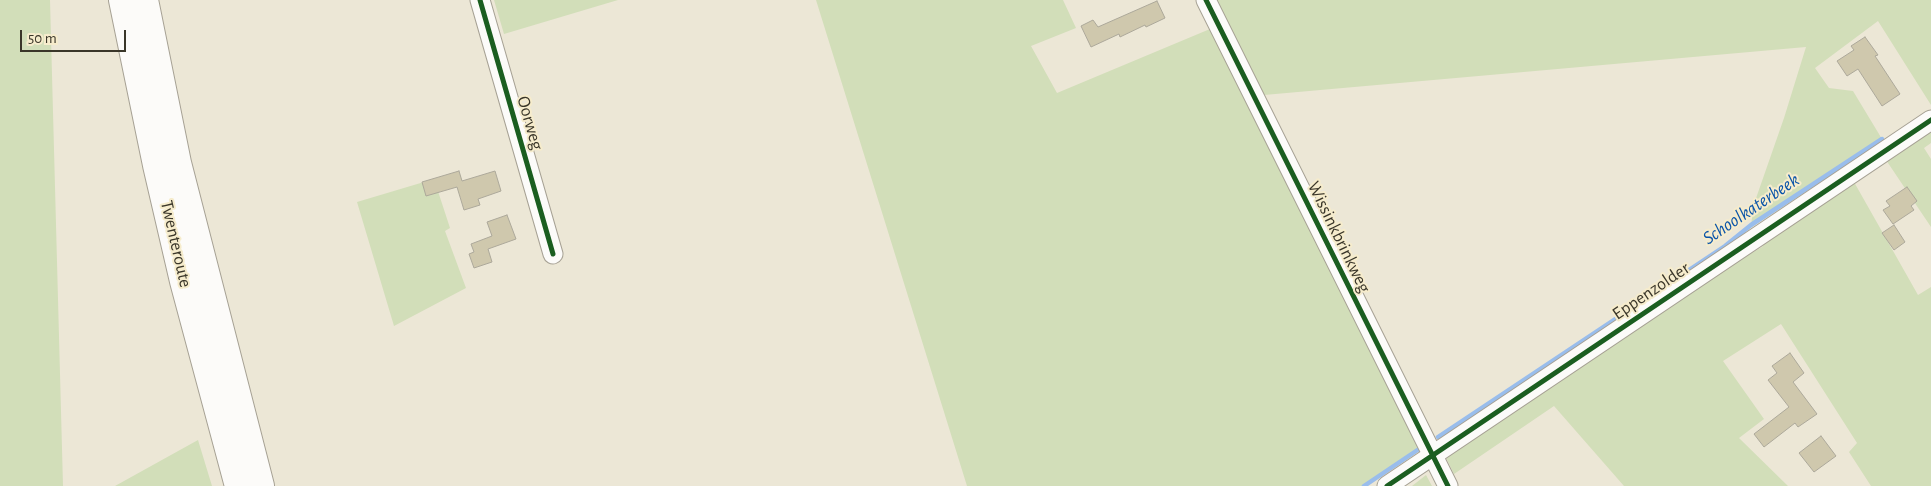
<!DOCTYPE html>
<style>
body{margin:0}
#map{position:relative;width:1931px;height:486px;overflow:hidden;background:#ece7d6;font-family:"Alegreya Sans",sans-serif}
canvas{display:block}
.scale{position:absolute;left:20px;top:30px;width:106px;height:22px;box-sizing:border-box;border:2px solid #3a3629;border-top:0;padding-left:6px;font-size:15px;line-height:18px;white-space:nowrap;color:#3a3629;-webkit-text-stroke:4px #f6eccc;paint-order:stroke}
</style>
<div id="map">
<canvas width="1931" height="486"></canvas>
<div class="scale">50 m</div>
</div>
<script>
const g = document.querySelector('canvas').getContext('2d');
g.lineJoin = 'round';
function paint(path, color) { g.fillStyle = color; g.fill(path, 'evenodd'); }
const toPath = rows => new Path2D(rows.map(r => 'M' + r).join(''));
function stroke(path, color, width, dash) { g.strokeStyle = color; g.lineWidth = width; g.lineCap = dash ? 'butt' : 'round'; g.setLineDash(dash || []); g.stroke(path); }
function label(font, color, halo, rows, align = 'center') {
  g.font = font + ' "Alegreya Sans",sans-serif'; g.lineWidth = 4; g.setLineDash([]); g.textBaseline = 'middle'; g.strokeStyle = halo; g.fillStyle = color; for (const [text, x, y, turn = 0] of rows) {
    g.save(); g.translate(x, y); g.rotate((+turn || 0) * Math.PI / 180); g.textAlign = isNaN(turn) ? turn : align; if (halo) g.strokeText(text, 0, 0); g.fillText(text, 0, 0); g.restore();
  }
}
const green = toPath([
 [0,0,50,0,63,486,0,486],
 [494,0,618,0,504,34],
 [816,0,1063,0,1076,28,1031,46,1057,93,1210,29,1419,449,1363,486,967,486],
 [1215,0,1931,0,1931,105,1878,21,1815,68,1829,88,1853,91,1882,139,1751,225,1754,204,1784,118,1806,47,1264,95],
 [1931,127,1931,143,1924,148,1931,159,1931,227,1886,160],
 [434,179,450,228,445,231,466,288,394,326,357,202],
 [1854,182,1918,295,1931,287,1931,486,1871,486,1849,452,1857,443,1781,324,1723,361,1764,419,1739,438,1788,486,1624,486,1554,406,1454,474,1446,458,1736,262,1762,247,1766,242],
 [198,440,212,486,115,486],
 [1426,475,1432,486,1412,486]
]);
const stream = toPath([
 [1438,437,1725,246,1751,225,1882,139],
 [1364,486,1419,449]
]);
const building = toPath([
 [1157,1,1165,18,1146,27,1145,25,1120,37,1119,34,1091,47,1081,26,1093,20,1098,27,1157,1],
 [1865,37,1878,55,1875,56,1900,94,1882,106,1858,69,1847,76,1837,61,1854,50,1851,46,1865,37],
 [459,171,462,181,495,171,501,191,478,199,480,205,464,210,457,187,426,196,422,182,459,171],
 [1907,187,1917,201,1911,206,1914,210,1893,224,1883,210,1890,206,1886,201,1907,187],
 [507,215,516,239,488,249,492,262,474,268,469,254,474,252,471,244,492,236,487,222,507,215],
 [1894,225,1905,242,1894,250,1882,233,1894,225],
 [1790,353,1804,373,1793,382,1817,414,1798,427,1795,423,1764,447,1754,434,1789,407,1768,380,1777,373,1772,366,1790,353],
 [1821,436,1836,456,1814,472,1799,453,1821,436]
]);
const minor = toPath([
 [480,0,553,254],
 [1206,0,1448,486],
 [1387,486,1931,120]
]);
const highway = toPath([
 [123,0,157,165,184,281,239,486],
 [144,0,177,163,260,486]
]);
const cycleway = toPath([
 [480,0,553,254],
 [1206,0,1448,486],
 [1387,486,1931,120]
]);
const streetNames = [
 ["Oorweg",530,123,74],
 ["Wissinkbrinkweg",1339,237,64],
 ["Twenteroute",176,244,77],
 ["Eppenzolder",1651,291,-34]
];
const waterNames = [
 ["Schoolkaterbeek",1751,209,-34]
];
paint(green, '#d2deb9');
stroke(stream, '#99bdec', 4.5);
paint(building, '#cfc8ad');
stroke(building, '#aca89a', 1);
stroke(minor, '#a6a194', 21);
stroke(highway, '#a6a194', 30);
stroke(minor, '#fcfbf9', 19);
stroke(highway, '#fcfbf9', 28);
stroke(cycleway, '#1b5e20', 5);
label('18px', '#3a3629', '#f6eccc', streetNames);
label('italic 19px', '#0a54a9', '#f6eccc', waterNames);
</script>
